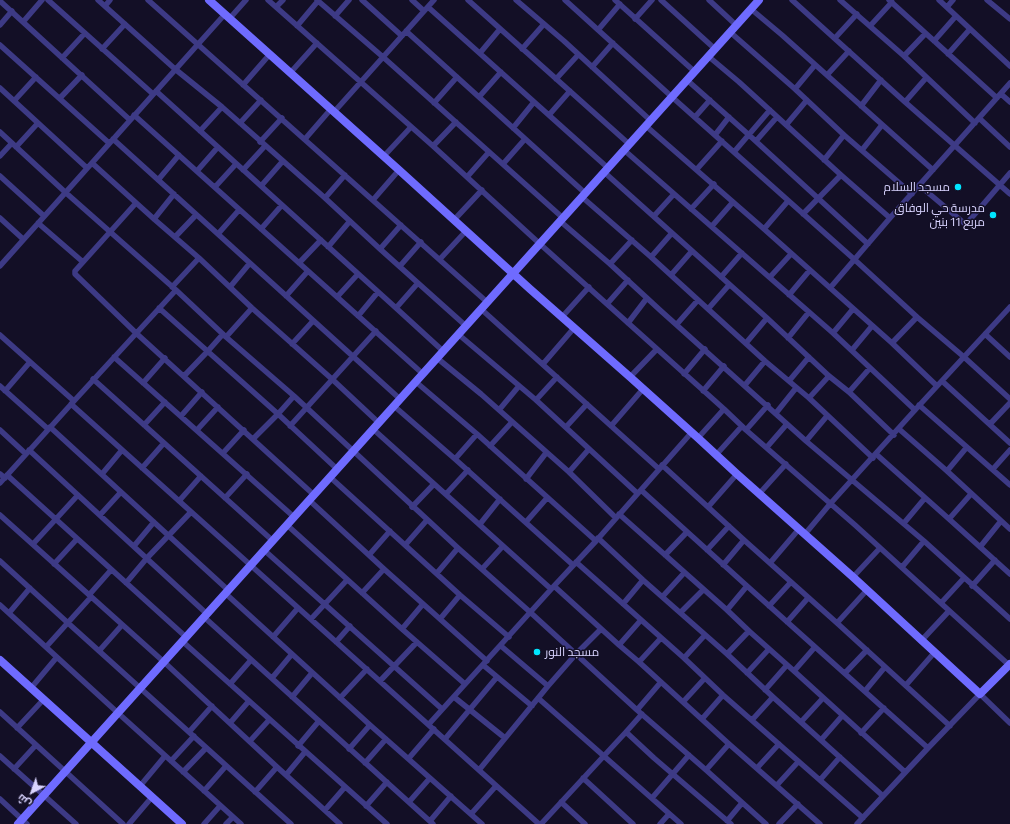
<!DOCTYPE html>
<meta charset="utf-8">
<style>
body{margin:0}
#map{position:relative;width:1010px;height:824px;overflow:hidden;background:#130f26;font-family:Commissioner,Cairo,sans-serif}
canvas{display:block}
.north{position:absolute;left:12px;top:772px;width:40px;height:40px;-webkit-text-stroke:3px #130f26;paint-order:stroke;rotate:221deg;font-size:11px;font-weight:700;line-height:16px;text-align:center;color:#d9d4ff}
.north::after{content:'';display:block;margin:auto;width:14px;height:18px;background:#d9d4ff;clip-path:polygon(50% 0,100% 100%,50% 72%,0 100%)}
</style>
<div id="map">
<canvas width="1010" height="824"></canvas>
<div class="north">ش</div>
</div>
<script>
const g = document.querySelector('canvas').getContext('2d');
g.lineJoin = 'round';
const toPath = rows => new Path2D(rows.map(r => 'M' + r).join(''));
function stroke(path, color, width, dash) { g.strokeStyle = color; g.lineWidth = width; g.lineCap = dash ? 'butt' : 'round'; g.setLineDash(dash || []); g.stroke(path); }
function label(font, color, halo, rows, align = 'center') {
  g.font = font + ' Commissioner,Cairo,sans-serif'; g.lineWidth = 3; g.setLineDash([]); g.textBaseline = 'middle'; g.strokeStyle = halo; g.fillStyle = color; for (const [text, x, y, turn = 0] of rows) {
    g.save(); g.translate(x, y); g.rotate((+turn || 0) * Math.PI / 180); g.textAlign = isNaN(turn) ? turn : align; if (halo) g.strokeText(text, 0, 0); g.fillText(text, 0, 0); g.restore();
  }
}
const street = toPath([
 [48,0,153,94],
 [98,0,175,69,222,107,325,198,380,249,466,326],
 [148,0,487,302],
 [268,0,433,146,540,244,724,409,746,430,855,525,1010,666],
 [317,0,383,57,563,218],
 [362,0,402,36],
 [412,0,424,11],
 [468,0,629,144],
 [516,0,564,41,650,120],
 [565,0,672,97,855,260,917,317,964,357,1010,399],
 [615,0,695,72],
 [661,0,715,49],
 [709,0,736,25],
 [792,0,905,102,1010,194],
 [840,0,904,56,975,123],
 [889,0,997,98],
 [939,0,1010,66],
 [987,0,1010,19],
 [0,1,130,120],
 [105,6,110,0],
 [276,7,283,0],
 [428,7,608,168],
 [947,7,953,0],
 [751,9,782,35,933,170],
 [335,16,349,0],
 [230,18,246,0],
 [635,19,652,0],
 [23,22,42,0],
 [0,25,12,11],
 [297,26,318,1],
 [870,26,892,2],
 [598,30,620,4],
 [406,31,585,193],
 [730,32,795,89,844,135,912,194],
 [835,38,857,14],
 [934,41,956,16],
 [0,45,109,143],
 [102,49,125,24],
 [522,49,544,24],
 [480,53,500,29],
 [948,54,970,29],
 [708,56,739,82,841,175,890,218],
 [904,56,925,34],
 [62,58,85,33],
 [592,67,613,43],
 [291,72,317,43],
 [827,75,849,51],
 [556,79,578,55],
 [687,80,749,135,868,244],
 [243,85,270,54],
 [0,88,87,168],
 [795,89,815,65],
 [156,91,396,308,443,351],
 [1001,94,1010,102],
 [479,97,501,72],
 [60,98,82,75],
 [14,101,36,77],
 [905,102,926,78],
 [434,103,457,77],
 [861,106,881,80],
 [334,112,434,0],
 [134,115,423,374],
 [549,115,570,91],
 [695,117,710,100],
 [979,118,1010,147],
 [240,123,261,100],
 [786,125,807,100],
 [646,126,764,229,892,343,937,386],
 [513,128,534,102],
 [200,131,222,107],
 [0,132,65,192,176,290,226,337,294,396,458,548,530,612,637,710,706,770,766,824],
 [715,135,729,117],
 [113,139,400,399],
 [305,139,331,109],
 [756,141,777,117],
 [260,142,282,118],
 [433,146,456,122],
 [16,147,38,123],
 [624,150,833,333,915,410],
 [862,150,882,125],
 [734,152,770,110],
 [0,156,12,143],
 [384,156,411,127],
 [824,160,844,135],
 [92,163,154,219,199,258,252,308,333,380,379,423],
 [503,164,525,139],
 [697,169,722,141],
 [243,170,265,146],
 [197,171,218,147],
 [604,172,767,318,829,376,849,392,894,435],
 [0,176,44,216],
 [467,177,489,152],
 [158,180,179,155],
 [919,185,964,223,965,224,968,222,1010,173],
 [261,186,282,162],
 [215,187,236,164],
 [582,197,651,257,765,361,809,398,873,458],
 [325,198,345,175],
 [373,200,399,170],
 [136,203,75,271,75,274,136,333,314,495],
 [691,209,714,184],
 [803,214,841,175],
 [654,216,674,194],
 [0,218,23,239],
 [154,219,174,194],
 [454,220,482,190],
 [560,221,610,264,661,311,806,441,924,541,1010,619],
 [38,223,83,262],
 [712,226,733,202],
 [261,229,282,205],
 [764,229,788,201],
 [218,234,239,210],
 [175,237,196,215],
 [328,247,350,221],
 [380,249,401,225],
 [651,257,672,233],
 [440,259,466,231],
 [299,263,321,240],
 [610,264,632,240],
 [0,266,225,14],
 [400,266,421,242],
 [671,275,692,251],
 [721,277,742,253],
 [770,277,791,254],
 [172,287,199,258],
 [230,287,250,263],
 [830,288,890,218,1010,83],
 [789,295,810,270],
 [286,296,308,271],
 [337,297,358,274],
 [607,304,628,280],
 [159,308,278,414,337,469],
 [396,308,418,283],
 [481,309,659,469],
 [708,309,729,285],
 [358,316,378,292],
 [562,317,589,287],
 [628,323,647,298],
 [677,324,698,300],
 [833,333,853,309],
 [458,334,536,400,637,493],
 [985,334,1010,357],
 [0,335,74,401],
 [226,337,252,308],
 [788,338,809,312],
 [746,343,767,318],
 [892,343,917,317],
 [292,344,313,321],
 [852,350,872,326],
 [114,357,294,517],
 [437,358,481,394,569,472,616,518],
 [543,364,574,328],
 [684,374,705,349],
 [184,376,207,352,223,334],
 [630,377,657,349],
 [93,379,273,541],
 [789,381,809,357],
 [942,381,1010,443],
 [416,382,477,434,596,541],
 [143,383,165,358],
 [745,385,765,361],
 [0,386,48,429],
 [5,391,30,362],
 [703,391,724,366],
 [849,392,870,368],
 [809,398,829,376],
 [536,400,557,377],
 [71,404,539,824],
 [919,405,1010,485],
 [394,406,455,459,573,565],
 [499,410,519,386],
 [776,413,796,388],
 [181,416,202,392],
 [990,424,1010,403],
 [144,425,165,402],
 [290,426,376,331],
 [611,426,643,389],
 [50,427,228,590],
 [566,427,587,404],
 [373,429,551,589],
 [899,429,947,471,1010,529],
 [0,430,26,454],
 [197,430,218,407],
 [746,430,768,405],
 [698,438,724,409],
 [253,439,278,414,294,396],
 [806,441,827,416],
 [490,446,512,422],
 [767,447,787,424],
 [29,450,207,614],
 [223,453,244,430],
 [876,454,949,519,1010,574],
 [716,455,742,426],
 [455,459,477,434],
 [662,465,744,540,837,623,950,726],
 [142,468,164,443],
 [993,469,1010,450],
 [947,471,967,447],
 [569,472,589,449],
 [0,474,5,478],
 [102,474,122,450],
 [7,475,186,637],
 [330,477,460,595,509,637],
 [526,479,546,453],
 [0,483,74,401,176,290],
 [641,490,747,586,928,748],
 [446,494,468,470],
 [759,494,786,464],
 [225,498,247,474],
 [309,500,384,569,487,661],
 [179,501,201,476],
 [412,507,434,484],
 [708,507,737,474],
 [619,514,727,610,749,631,794,671,905,772],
 [0,515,164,662,277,767,340,824],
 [100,515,121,492],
 [949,519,971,494],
 [526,522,547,498],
 [904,523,925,498],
 [480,524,500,499],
 [287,525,402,629,465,684],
 [805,534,830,504,915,410,1010,307],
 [598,538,643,580,727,654,773,697,883,796],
 [33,544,78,495],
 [406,544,427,520],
 [134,546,154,522],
 [980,547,1001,521],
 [264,550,442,709],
 [707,550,729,526],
 [369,555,390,531],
 [665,555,687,532],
 [0,561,68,623,291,824],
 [576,562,684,658,723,695,863,818],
 [770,563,799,529],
 [54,564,77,539],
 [723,565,744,540],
 [902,567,924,541],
 [482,569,503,546],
 [437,573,458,548],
 [853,577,880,548],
 [126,583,147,558,191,512],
 [554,586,619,645,639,662,729,744,820,824],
 [972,586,995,560],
 [225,593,370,725,482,824],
 [362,593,384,569],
 [89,595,111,570],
 [663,596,684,573],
 [941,603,964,578],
 [623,604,643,580],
 [0,605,118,713,241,824],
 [769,606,791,582],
 [727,610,747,586],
 [681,612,703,590],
 [9,613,30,588],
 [204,617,433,824],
 [311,619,347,580],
 [440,619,460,595],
 [787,622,808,598],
 [837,623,867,590],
 [402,629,423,604],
 [273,637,298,608],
 [182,641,387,824],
 [921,641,949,611],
 [336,642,350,626],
 [619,645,641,620],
 [501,646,548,686],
 [46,647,91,597],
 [99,651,122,625],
 [727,654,749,631],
 [684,658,705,635],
 [639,662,661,638],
 [483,665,532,706],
 [794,671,815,647],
 [747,673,769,649],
 [845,673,867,650],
 [272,678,292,654],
 [380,681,417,642],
 [230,684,251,660],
 [906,685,934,653],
 [31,688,57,657],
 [765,690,787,665],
 [865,691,885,667],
 [292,697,312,673],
 [454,697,505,738],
 [340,698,367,669],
 [538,698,681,824],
 [683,702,705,678],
 [637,710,661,682],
 [0,712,123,824],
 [702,719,723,695],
 [752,720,773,697],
 [801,722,823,698],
 [230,723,249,701],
 [429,724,554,586,596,541,692,432],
 [17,728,44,699],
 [189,732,212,706],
 [626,732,654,758,731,824],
 [861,733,884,708],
 [445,739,497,677],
 [821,740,842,716],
 [250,741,269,720],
 [298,746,319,721],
 [349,749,370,725],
 [0,756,76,824],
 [409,758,434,729],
 [171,761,194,736],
 [365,763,386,739],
 [757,768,779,744],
 [14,769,36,745],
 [479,770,548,686,576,654,601,629],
 [706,770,729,744],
 [183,772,206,748],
 [286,775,305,752],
 [583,778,633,824],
 [820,780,840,757],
 [777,785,798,762],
 [140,786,165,756],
 [204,791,226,766],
 [255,792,277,767],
 [652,798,689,755],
 [0,799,27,824],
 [409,802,430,778],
 [561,802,585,824],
 [366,806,387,782],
 [325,810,345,787],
 [471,814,496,786],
 [430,821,451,796],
 [727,821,742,803],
 [129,824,152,797],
 [204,824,220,806],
 [226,824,233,817],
 [541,824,626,732,642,714],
 [660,824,669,814],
 [779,824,798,804],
 [857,824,928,748,980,694,1010,723]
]);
const secondary = toPath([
 [209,0,399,170,530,289,630,377,698,438,737,474,853,577,980,694,1010,664],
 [0,660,182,824],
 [18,824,759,0]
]);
const markers = [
 [958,187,4,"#00e5ff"],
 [993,215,4,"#00e5ff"],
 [537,652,4,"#00e5ff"]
];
const poiNames = [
 ["مسجد السلام",950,187],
 ["مدرسة حي الوفاق",985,208],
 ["مربع 11 بنين",985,222],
 ["مسجد النور",545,652,"left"]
];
stroke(street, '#3d3a85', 5.5);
stroke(secondary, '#6f6bff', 8);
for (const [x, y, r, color] of markers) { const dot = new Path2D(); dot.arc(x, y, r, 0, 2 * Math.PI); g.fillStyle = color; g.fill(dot); stroke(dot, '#130f26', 1.5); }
label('12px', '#d9d4ff', '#130f26', poiNames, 'right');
</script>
